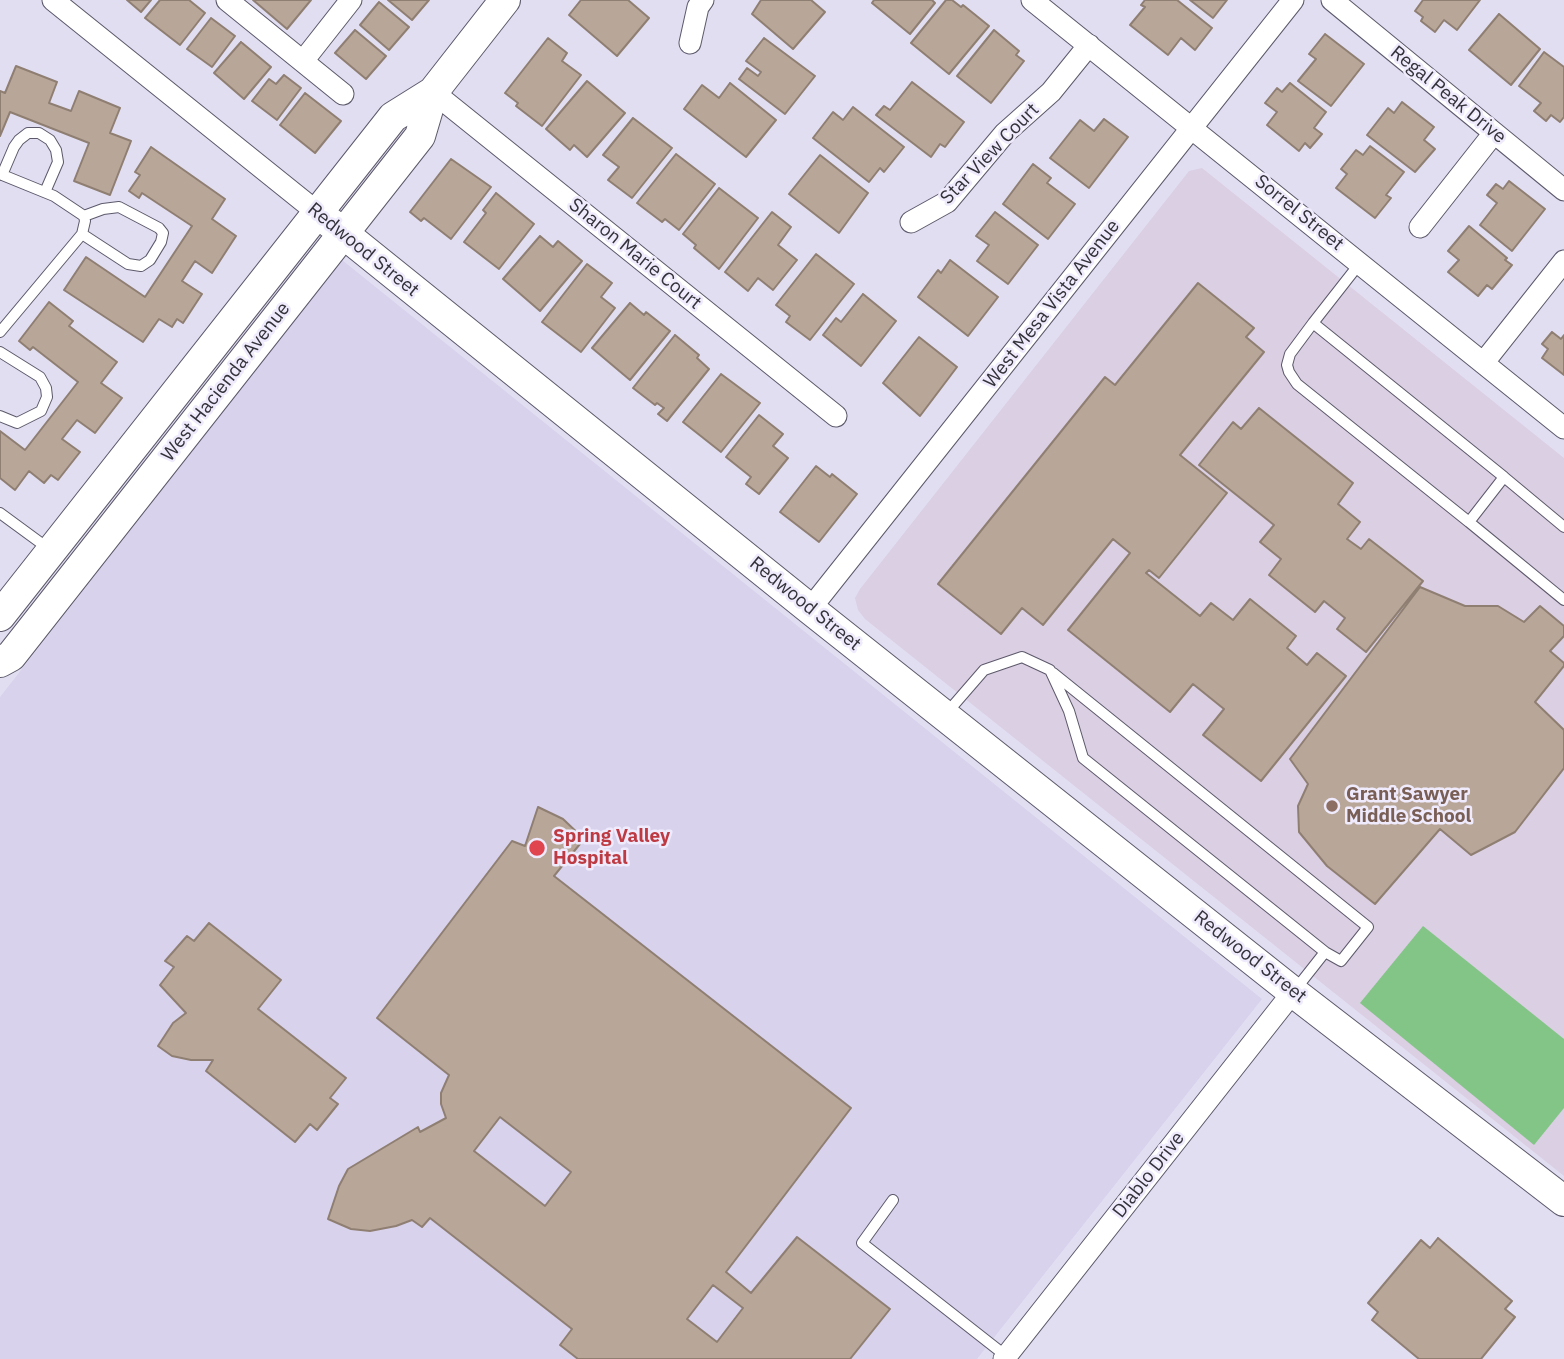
<!DOCTYPE html>
<style>
body{margin:0}
canvas{display:block;background:#e2def2}
</style>
<canvas width="1564" height="1359"></canvas>
<script>
const g = document.querySelector('canvas').getContext('2d');
g.lineJoin = 'round';
function paint(path, color) { g.fillStyle = color; g.fill(path, 'evenodd'); }
const toPath = rows => new Path2D(rows.map(r => 'M' + r).join(''));
function stroke(path, color, width, dash) { g.strokeStyle = color; g.lineWidth = width; g.lineCap = dash ? 'butt' : 'round'; g.setLineDash(dash || []); g.stroke(path); }
function label(font, color, halo, rows, align = 'center') {
  g.font = font + ' "IBM Plex Sans",sans-serif'; g.lineWidth = 5; g.setLineDash([]); g.textBaseline = 'middle'; g.strokeStyle = halo; g.fillStyle = color; for (const [text, x, y, turn = 0] of rows) {
    g.save(); g.translate(x, y); g.rotate((+turn || 0) * Math.PI / 180); g.textAlign = isNaN(turn) ? turn : align; if (halo) g.strokeText(text, 0, 0); g.fillText(text, 0, 0); g.restore();
  }
}
const built = toPath([
 [342,260,1262,999,977,1359,0,1359,0,697]
]);
const education = toPath([
 [1202,168,1564,458,1564,1176,865,619,858,610,855,598,860,589,1189,171]
]);
const green = toPath([
 [1423,926,1564,1039,1564,1108,1534,1145,1360,1003]
]);
const building = toPath([
 [127,0,151,0,141,12,127,0],
 [160,0,189,0,205,13,180,45,145,18,160,0],
 [253,0,311,0,287,29,253,0],
 [388,0,429,0,412,20,388,0],
 [581,0,628,0,649,18,617,56,569,15,581,0],
 [761,0,811,0,825,12,793,49,752,14,761,0],
 [874,0,932,0,935,3,910,34,872,3,874,0],
 [946,0,952,0,961,7,963,5,989,26,949,74,911,43,946,0],
 [1145,0,1177,0,1212,28,1195,50,1181,38,1168,55,1130,25,1145,7,1141,5,1145,0],
 [1190,0,1227,0,1213,18,1190,0],
 [1423,0,1480,0,1457,30,1444,20,1435,32,1421,21,1423,17,1415,11,1423,0],
 [379,2,409,27,389,50,360,25,379,2],
 [1499,14,1540,49,1511,85,1469,50,1499,14],
 [211,18,235,36,212,67,187,49,211,18],
 [355,30,386,56,366,79,335,53,355,30],
 [994,30,1019,51,1016,55,1024,61,991,103,957,76,994,30],
 [1325,34,1364,64,1331,106,1298,81,1316,59,1309,54,1325,34],
 [548,38,567,53,562,61,581,75,542,126,516,106,518,103,505,93,548,38],
 [764,38,815,76,785,114,739,79,747,68,758,76,761,72,746,61,764,38],
 [241,42,271,67,244,99,214,73,241,42],
 [1544,52,1564,67,1564,117,1560,122,1551,115,1546,121,1534,111,1541,103,1519,86,1544,52],
 [16,66,57,82,49,103,71,111,79,91,120,108,110,133,131,141,110,195,74,181,89,143,10,112,0,136,0,91,5,93,16,66],
 [284,75,301,88,277,120,252,101,269,79,276,84,284,75],
 [587,81,625,113,587,157,574,145,570,150,546,129,587,81],
 [912,82,964,122,945,147,940,144,931,157,876,115,884,106,890,110,912,82],
 [730,83,776,120,746,157,684,109,702,85,719,98,730,83],
 [1290,83,1326,112,1314,128,1322,134,1310,148,1305,143,1299,151,1267,125,1277,112,1265,103,1277,88,1282,92,1290,83],
 [305,93,341,121,315,153,280,125,305,93],
 [1402,102,1434,127,1424,140,1435,149,1415,172,1367,135,1388,108,1394,113,1402,102],
 [853,107,904,147,884,172,880,168,869,182,813,138,833,112,843,120,853,107],
 [633,118,672,148,632,198,608,180,619,167,603,155,633,118],
 [1104,119,1128,137,1089,188,1050,158,1080,120,1094,131,1104,119],
 [1370,146,1404,172,1386,195,1391,198,1375,218,1336,188,1347,174,1341,169,1356,150,1363,155,1370,146],
 [151,147,225,199,212,219,236,236,212,273,195,261,182,281,202,294,183,323,177,319,172,327,159,319,143,342,64,290,86,257,145,297,192,226,142,193,139,198,129,191,140,175,135,172,151,147],
 [676,154,715,184,679,230,665,219,662,222,637,203,676,154],
 [820,155,868,193,839,233,789,194,820,155],
 [451,159,491,187,451,239,424,218,421,221,410,212,451,159],
 [1033,164,1051,178,1047,183,1075,204,1048,239,1003,204,1033,164],
 [1509,181,1545,209,1512,251,1480,225,1497,203,1487,195,1496,184,1503,189,1509,181],
 [719,188,758,218,719,269,694,248,696,245,683,234,719,188],
 [496,193,534,224,499,269,464,242,486,213,483,210,496,193],
 [772,212,791,227,778,245,797,260,773,290,758,278,748,291,725,272,772,212],
 [995,212,1038,245,1008,284,977,261,989,245,976,236,995,212],
 [1469,226,1507,258,1505,260,1512,265,1492,289,1487,285,1478,296,1448,272,1459,260,1448,251,1469,226],
 [540,236,553,247,558,241,582,261,540,311,503,279,540,236],
 [816,254,854,284,810,340,786,322,790,316,776,305,816,254],
 [950,260,998,297,968,336,918,297,938,270,941,273,950,260],
 [587,264,612,283,601,297,615,308,581,352,542,322,587,264],
 [1198,283,1254,328,1246,337,1264,352,1180,455,1227,493,1159,578,1149,570,1146,573,1200,616,1211,603,1233,620,1250,599,1296,636,1287,648,1307,665,1317,653,1346,676,1261,781,1203,735,1224,709,1193,684,1170,712,1068,630,1130,553,1113,539,1043,625,1022,608,1001,634,938,584,1105,377,1115,385,1198,283],
 [863,294,896,321,861,366,823,335,836,318,841,322,863,294],
 [49,302,73,321,69,326,117,362,101,383,122,398,95,433,77,420,62,439,80,452,58,480,51,475,44,483,29,471,15,490,0,478,0,431,25,450,78,382,33,347,30,350,19,341,49,302],
 [630,303,644,315,646,312,670,331,630,380,592,348,630,303],
 [1552,332,1561,339,1564,335,1564,375,1542,358,1548,349,1542,344,1552,332],
 [675,335,699,355,697,358,709,369,667,421,658,414,664,408,657,403,655,405,633,388,675,335],
 [919,337,957,367,920,416,883,383,919,337],
 [721,374,760,403,721,452,683,422,721,374],
 [1259,408,1353,483,1338,504,1360,522,1347,539,1361,549,1369,539,1423,581,1366,652,1337,629,1345,618,1324,601,1315,612,1269,575,1281,559,1260,542,1274,525,1199,465,1233,422,1241,429,1259,408],
 [759,415,783,434,773,446,788,458,759,494,746,484,751,477,726,457,759,415],
 [816,466,830,477,832,474,857,494,819,542,780,512,816,466],
 [1420,587,1465,606,1498,606,1524,622,1540,606,1564,626,1564,636,1550,651,1564,663,1564,666,1535,702,1564,730,1564,768,1515,832,1471,855,1440,829,1375,904,1327,866,1299,832,1298,806,1308,784,1290,759,1420,587],
 [538,807,563,819,584,839,554,876,851,1108,726,1272,751,1293,797,1237,890,1309,850,1359,578,1359,560,1345,572,1329,430,1218,422,1227,412,1220,396,1226,370,1231,351,1229,328,1219,339,1186,348,1169,418,1127,420,1132,446,1118,441,1104,441,1093,449,1075,377,1018,512,841,525,846,538,807],
 [500,1117,571,1172,545,1206,474,1151,500,1117],
 [713,1285,743,1308,717,1342,687,1319,713,1285],
 [209,923,281,980,258,1009,346,1078,330,1098,338,1104,317,1130,310,1124,295,1142,206,1071,213,1060,191,1060,172,1056,158,1046,173,1023,186,1013,160,985,174,967,165,961,187,936,194,941,209,923],
 [1438,1238,1512,1301,1505,1309,1515,1317,1481,1359,1419,1359,1372,1320,1378,1312,1368,1303,1421,1240,1430,1248,1438,1238]
]);
const lane = toPath([
 [0,174,54,196,84,216,85,221,82,234,0,332],
 [2,175,14,147,19,140,28,133,39,133,50,140,56,150,58,162,45,192],
 [82,234,128,264,141,266,150,260,161,242,163,233,159,228,119,207,103,209,84,216],
 [1313,323,1504,477,1469,522,1297,384,1289,372,1287,365,1290,354,1313,323,1360,263],
 [0,352,40,377,46,388,47,397,41,411,17,423,0,416],
 [1504,477,1564,527],
 [0,513,49,549],
 [1469,522,1564,600],
 [1053,673,1368,927,1341,961,1325,952],
 [945,715,984,670,1022,657,1050,670,1069,711,1083,758,1325,952,1295,990],
 [893,1200,862,1243,1006,1356]
]);
const street = toPath([
 [53,0,318,213],
 [227,0,343,94],
 [1032,0,1564,428],
 [1332,0,1564,190],
 [690,43,698,7,703,0],
 [303,61,351,0],
 [433,92,836,416],
 [911,222,947,202,1005,133,1051,92,1089,45],
 [1420,227,1494,133],
 [1484,362,1564,261],
 [810,609,1293,0],
 [1004,1359,1293,992]
]);
const secondary = toPath([
 [318,213,810,609,1293,992,1564,1201],
 [0,616,393,117,433,92,505,0],
 [0,662,11,656,420,136,433,92]
]);
const markers = [
 [1332,806,7,"#8d6e63"],
 [537,848,9,"#e0444e"]
];
const streetNames = [
 ["Regal Peak Drive",1448,95,39],
 ["Star View Court",990,154,-46],
 ["Sorrel Street",1299,213,39],
 ["Redwood Street",363,250,39],
 ["Sharon Marie Court",635,254,39],
 ["West Mesa Vista Avenue",1052,304,-52],
 ["West Hacienda Avenue",226,382,-52],
 ["Redwood Street",805,604,39],
 ["Redwood Street",1250,957,38],
 ["Diablo Drive",1149,1175,-52]
];
const educationNames = [
 ["Grant Sawyer",1346,795],
 ["Middle School",1346,817]
];
const healthNames = [
 ["Spring Valley",553,837],
 ["Hospital",553,859]
];
paint(built, '#d8d2ed');
paint(education, '#dbcfe3');
paint(green, '#83c587');
paint(building, '#b8a699');
stroke(building, '#8f7f72', 2);
stroke(lane, '#5d596b', 12);
stroke(street, '#5d596b', 23);
stroke(secondary, '#5d596b', 32);
stroke(lane, '#fff', 10);
stroke(street, '#fff', 21);
stroke(secondary, '#fff', 30);
for (const [x, y, r, color] of markers) { const dot = new Path2D(); dot.arc(x, y, r, 0, 2 * Math.PI); g.fillStyle = color; g.fill(dot); stroke(dot, '#efebfc', 2.5); }
label('19px', '#34323a', '#efebfc', streetNames);
label('bold 19px', '#785e54', '#efebfc', educationNames, 'left');
label('bold 19px', '#be3a42', '#efebfc', healthNames, 'left');
</script>
